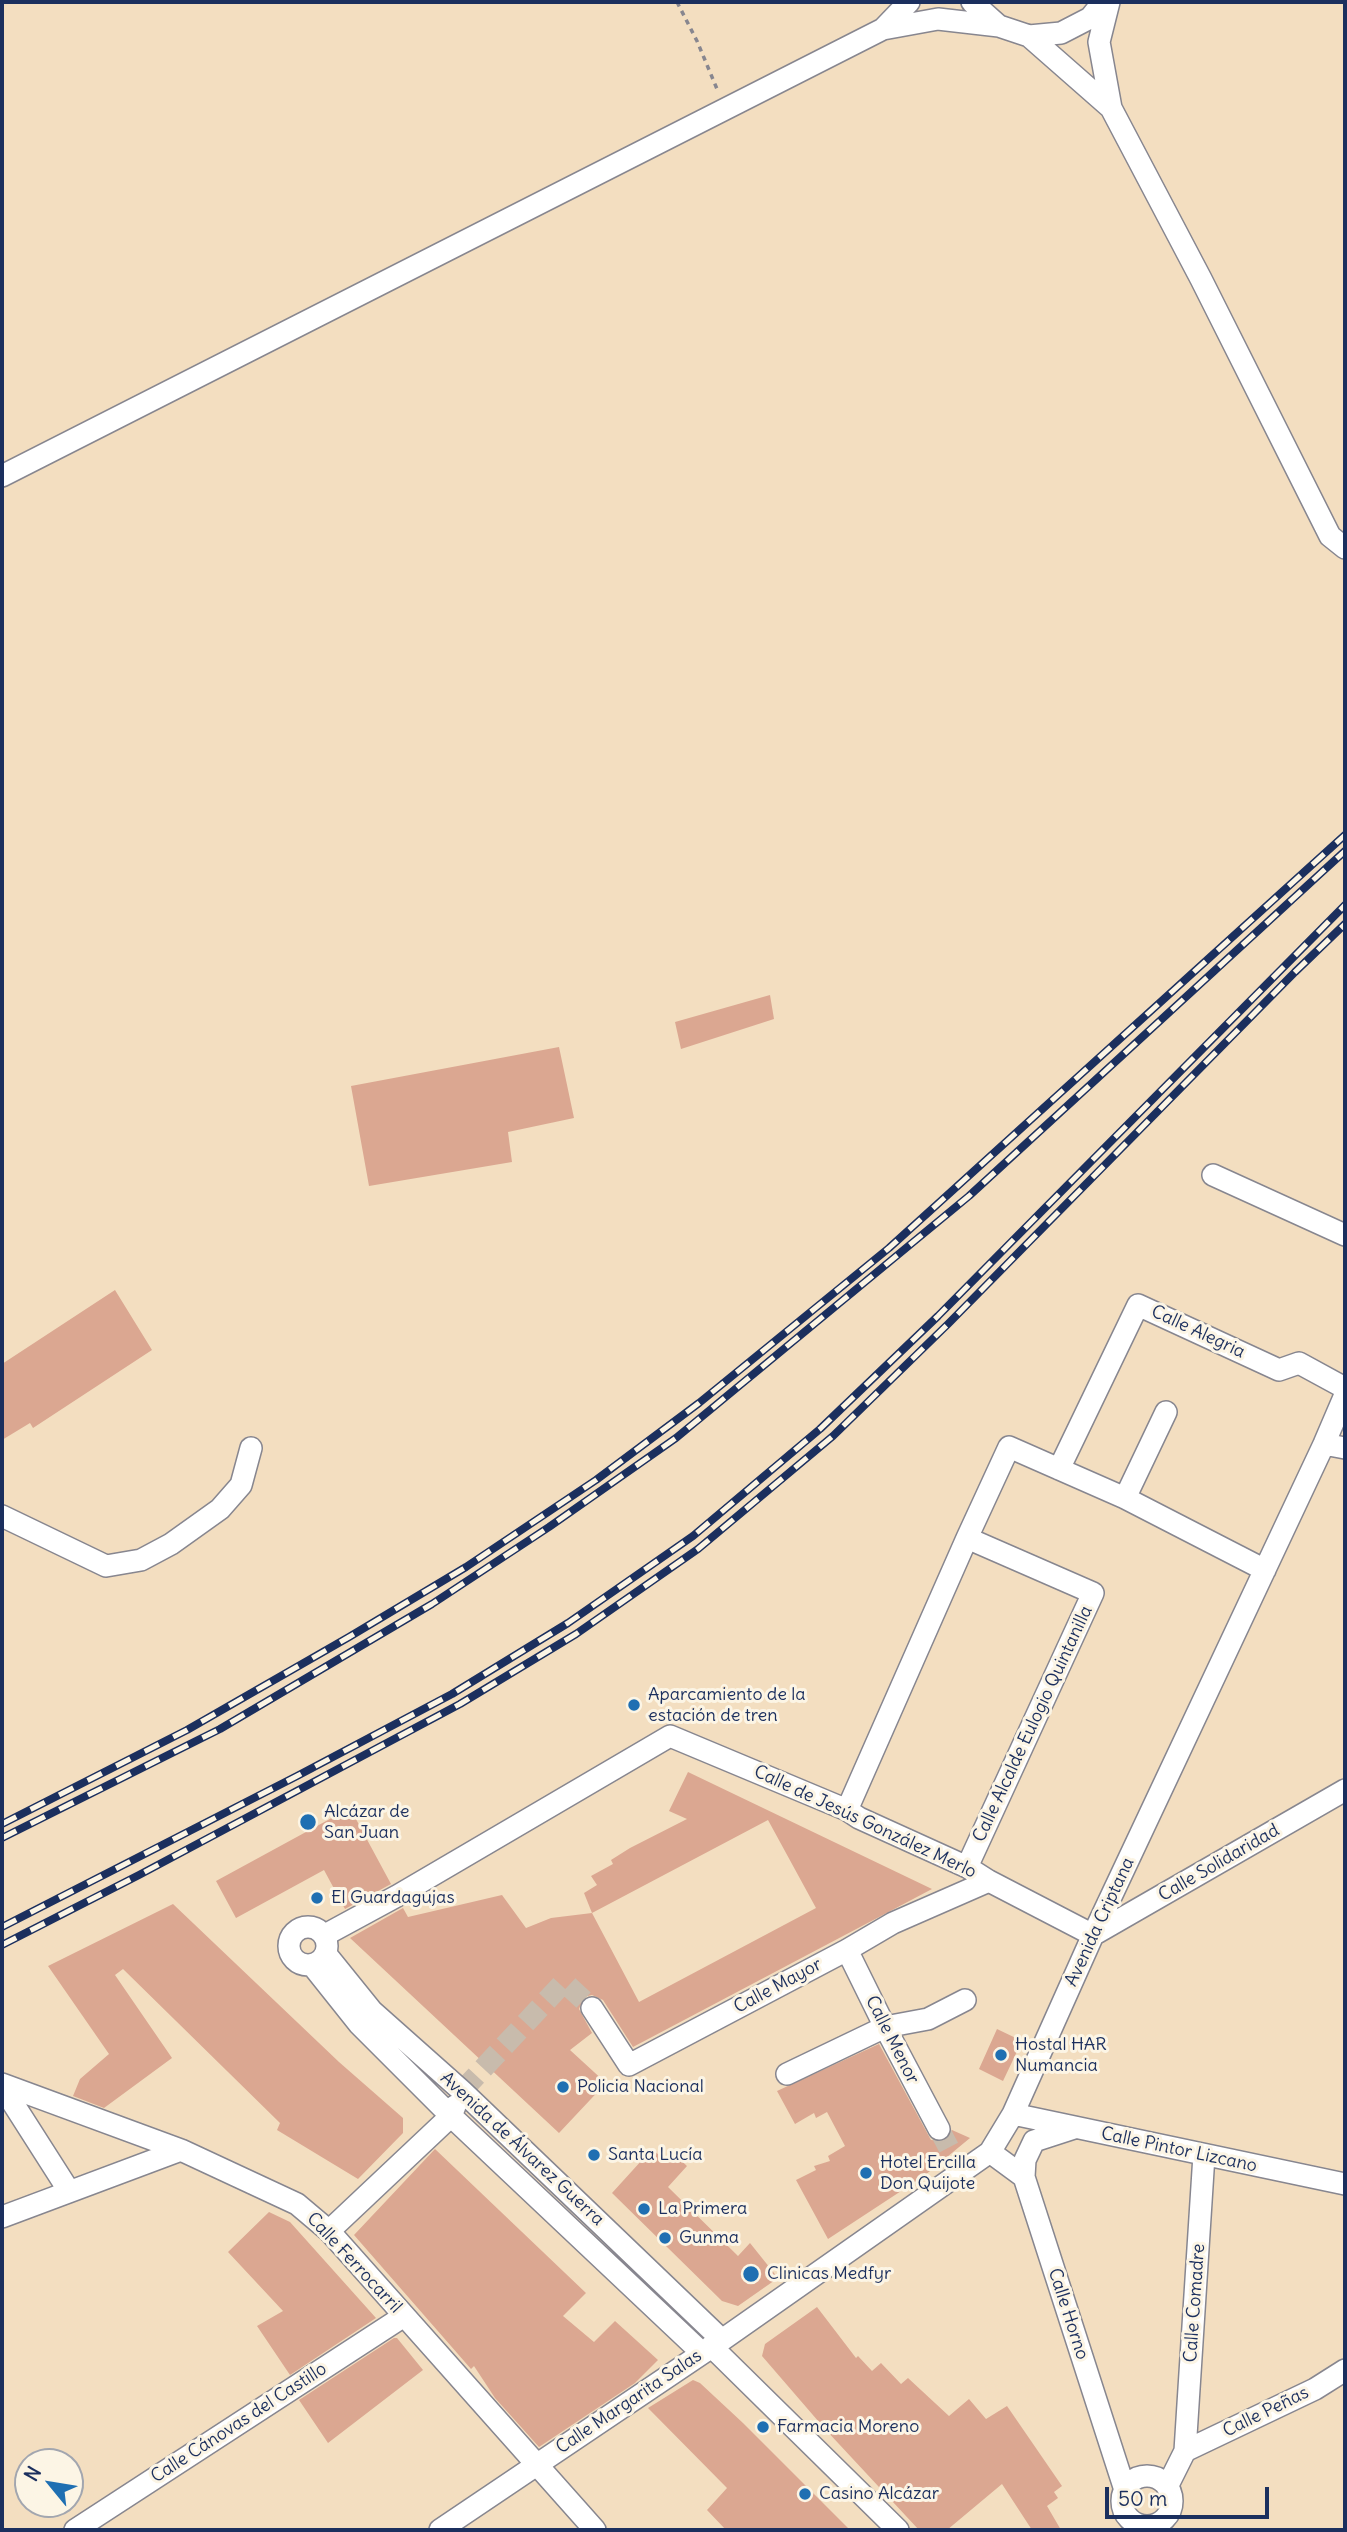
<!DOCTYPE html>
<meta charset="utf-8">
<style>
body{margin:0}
#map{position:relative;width:1347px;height:2532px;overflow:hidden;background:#f3dec0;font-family:Delius,sans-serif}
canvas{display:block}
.frame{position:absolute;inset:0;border:4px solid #1b2f5e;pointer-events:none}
.north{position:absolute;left:14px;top:2448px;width:70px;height:70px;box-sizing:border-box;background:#fcf5e5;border:2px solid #a2a6af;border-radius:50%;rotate:300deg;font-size:19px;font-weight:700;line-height:28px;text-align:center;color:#1b2f5e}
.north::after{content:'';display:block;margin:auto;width:24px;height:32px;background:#1f6fb2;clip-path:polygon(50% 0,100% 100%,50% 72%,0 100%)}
.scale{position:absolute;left:1105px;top:2487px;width:164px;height:32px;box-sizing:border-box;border:4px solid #1b2f5e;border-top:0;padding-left:9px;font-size:21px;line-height:24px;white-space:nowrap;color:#1b2f5e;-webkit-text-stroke:5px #fcf5e5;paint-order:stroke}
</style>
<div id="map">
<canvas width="1347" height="2532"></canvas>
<div class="frame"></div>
<div class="north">N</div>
<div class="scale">50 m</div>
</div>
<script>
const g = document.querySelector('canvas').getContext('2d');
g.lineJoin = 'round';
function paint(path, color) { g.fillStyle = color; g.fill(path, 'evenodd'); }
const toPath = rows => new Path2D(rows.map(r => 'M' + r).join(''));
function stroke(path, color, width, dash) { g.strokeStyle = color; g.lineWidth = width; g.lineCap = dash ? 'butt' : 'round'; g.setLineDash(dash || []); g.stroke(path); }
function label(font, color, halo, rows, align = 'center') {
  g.font = font + ' Delius,sans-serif'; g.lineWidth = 6; g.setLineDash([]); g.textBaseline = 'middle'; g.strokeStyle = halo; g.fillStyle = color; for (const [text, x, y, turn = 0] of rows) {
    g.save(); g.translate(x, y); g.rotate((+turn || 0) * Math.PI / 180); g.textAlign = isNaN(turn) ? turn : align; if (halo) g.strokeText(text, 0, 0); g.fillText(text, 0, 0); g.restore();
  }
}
const building = toPath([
 [770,995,774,1019,681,1049,675,1022],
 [559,1047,574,1118,508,1132,512,1162,369,1186,351,1086],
 [115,1290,152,1350,33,1428,30,1423,2,1440,2,1364],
 [688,1772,932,1889,633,2047,603,2000,592,1995,584,1997,579,2009,592,2033,570,2050,606,2083,559,2133,350,1938,403,1908,408,1917,502,1895,526,1928,551,1918,592,1913,584,1893,597,1885,591,1876,613,1864,611,1860,630,1848,687,1819,669,1811],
 [768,1820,816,1908,639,2002,592,1913],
 [350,1808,391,1884,345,1909,324,1870,236,1918,216,1881],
 [173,1904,339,2062,403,2118,403,2133,358,2179,277,2130,280,2123,123,1969,115,1975,172,2058,104,2108,73,2096,80,2079,109,2054,48,1966],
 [997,2029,1022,2041,1003,2081,979,2069],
 [879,2044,931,2140,944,2141,952,2130,970,2138,924,2176,828,2239,796,2180,816,2170,814,2166,830,2161,828,2156,845,2146,827,2112,816,2118,814,2113,795,2124,777,2091],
 [435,2149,586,2293,563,2316,594,2342,615,2321,658,2360,635,2383,539,2447,495,2398,474,2366,471,2369,354,2235],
 [652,2149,666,2161,674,2154,687,2166,668,2187,738,2256,750,2243,778,2278,738,2306,722,2301,612,2193],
 [269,2212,290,2222,376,2318,290,2375,257,2326,283,2311,228,2252],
 [817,2307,856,2358,858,2356,872,2371,881,2363,901,2384,908,2378,949,2416,969,2399,986,2419,1007,2406,1062,2486,1054,2492,1058,2498,1047,2506,1061,2530,1032,2530,1002,2484,947,2530,919,2530,825,2429,762,2356,765,2344],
 [394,2338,397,2338,423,2370,328,2443,299,2400],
 [693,2380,700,2383,743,2423,850,2530,726,2530,707,2510,727,2488,648,2408]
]);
const minorTunnel = toPath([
 [462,2091,564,1982,592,2008],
 [939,2129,952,2154]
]);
const path = toPath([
 [677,2,697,41,717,89]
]);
const minor = toPath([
 [972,2,999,26,1029,36,1061,33,1090,18,1103,2],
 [1109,2,1099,42,1111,108,1201,279,1330,536,1345,548],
 [883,29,909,2],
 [1029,36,1111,108],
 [2,476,883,29,938,19,999,26],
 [1213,1175,1345,1235],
 [1324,1444,1345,1448],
 [1059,1469,1138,1305,1279,1370,1299,1363,1345,1388],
 [1125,1498,1166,1412],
 [2,1516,106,1566,141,1560,171,1544,220,1509,241,1485,251,1448],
 [967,1538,1093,1593,967,1867],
 [847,1810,967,1538,1009,1447,1125,1498,1265,1570],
 '289 1946a19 19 0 1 1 38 0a19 19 0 1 1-38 0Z',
 [325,1935,397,1896,670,1736,847,1810,859,1818,967,1867,989,1881,1093,1935,1345,1790],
 [847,1950,885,2027,939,2129],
 [326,1954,372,2011,462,2091,722,2340],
 [312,1965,359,2024,451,2116,701,2352],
 [592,2008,629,2065,847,1950,893,1923,989,1881],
 [787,2074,885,2027,928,2019,965,2000],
 [2,2084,181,2150,297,2204,329,2231,595,2530],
 [2,2086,69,2191],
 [1013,2114,1345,2184],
 [990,2152,1024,2177,1125,2490],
 [1024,2177,1025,2160,1034,2141,1074,2128],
 [2,2217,181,2150],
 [329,2231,451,2116,455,2106],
 [711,2346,898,2530],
 [1185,2451,1315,2389,1345,2370],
 '1122 2501a25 25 0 1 1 50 0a25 25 0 1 1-50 0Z',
 [1167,2487,1185,2451,1204,2155],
 [75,2530,404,2316],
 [440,2530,722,2340,990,2152,1013,2114,1093,1935,1324,1444,1345,1395]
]);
const rail = toPath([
 [2,1824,187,1730,349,1637,466,1567,596,1480,699,1403,889,1248,1345,835],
 [2,1838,220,1729,432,1604,549,1527,676,1438,969,1196,1345,851],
 [2,1927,297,1776,452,1694,568,1623,693,1536,820,1429,938,1316,1345,905],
 [2,1945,139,1875,460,1704,576,1634,698,1549,833,1436,948,1324,1295,972,1345,924]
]);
const markers = [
 [634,1705,7,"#1f6fb2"],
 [308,1822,9,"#1f6fb2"],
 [317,1898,7,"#1f6fb2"],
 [1001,2055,7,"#1f6fb2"],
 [563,2087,7,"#1f6fb2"],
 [594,2155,7,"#1f6fb2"],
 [866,2173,7,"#1f6fb2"],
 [644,2209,7,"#1f6fb2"],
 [665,2238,7,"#1f6fb2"],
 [751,2274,9,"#1f6fb2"],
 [763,2427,7,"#1f6fb2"],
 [805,2494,7,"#1f6fb2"]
];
const streetNames = [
 ["Calle Alegria",1198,1332,25],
 ["Calle Alcalde Eulogio Quintanilla",1033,1724,-65],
 ["Calle de Jesús González Merlo",865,1822,25],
 ["Calle Solidaridad",1219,1863,-30],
 ["Avenida Criptana",1100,1922,-65],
 ["Calle Mayor",778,1986,-28],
 ["Calle Menor",892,2040,63],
 ["Avenida de Álvarez Guerra",522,2149,43],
 ["Calle Pintor Lizcano",1179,2150,12],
 ["Calle Ferrocarril",354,2263,47],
 ["Calle Comadre",1195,2303,-86],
 ["Calle Horno",1068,2314,72],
 ["Calle Margarita Salas",629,2402,-34],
 ["Calle Peñas",1266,2412,-26],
 ["Calle Cánovas del Castillo",239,2423,-33]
];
const poiNames = [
 ["Aparcamiento de la",648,1695],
 ["estación de tren",648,1716],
 ["Alcázar de",324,1812],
 ["San Juan",324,1833],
 ["El Guardagujas",331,1898],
 ["Hostal HAR",1015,2045],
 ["Numancia",1015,2066],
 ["Policia Nacional",577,2087],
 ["Santa Lucía",608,2155],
 ["Hotel Ercilla",880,2163],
 ["Don Quijote",880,2184],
 ["La Primera",658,2209],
 ["Gunma",679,2238],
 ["Clinicas Medfyr",767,2274],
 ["Farmacia Moreno",777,2427],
 ["Casino Alcázar",819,2494]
];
paint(building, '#dba791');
stroke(minorTunnel, '#c8bbac', 21, [21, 10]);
stroke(minor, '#87868f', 24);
stroke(path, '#87868f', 3.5, [5, 5]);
stroke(minor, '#fff', 21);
stroke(rail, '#1b2f5e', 8);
stroke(rail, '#fcf5e5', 5, [16]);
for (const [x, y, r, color] of markers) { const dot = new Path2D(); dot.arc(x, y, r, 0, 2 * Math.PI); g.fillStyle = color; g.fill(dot); stroke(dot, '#fcf5e5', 2.5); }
label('18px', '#1b2f5e', '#fcf5e5', streetNames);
label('18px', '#1b2f5e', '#fcf5e5', poiNames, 'left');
</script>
